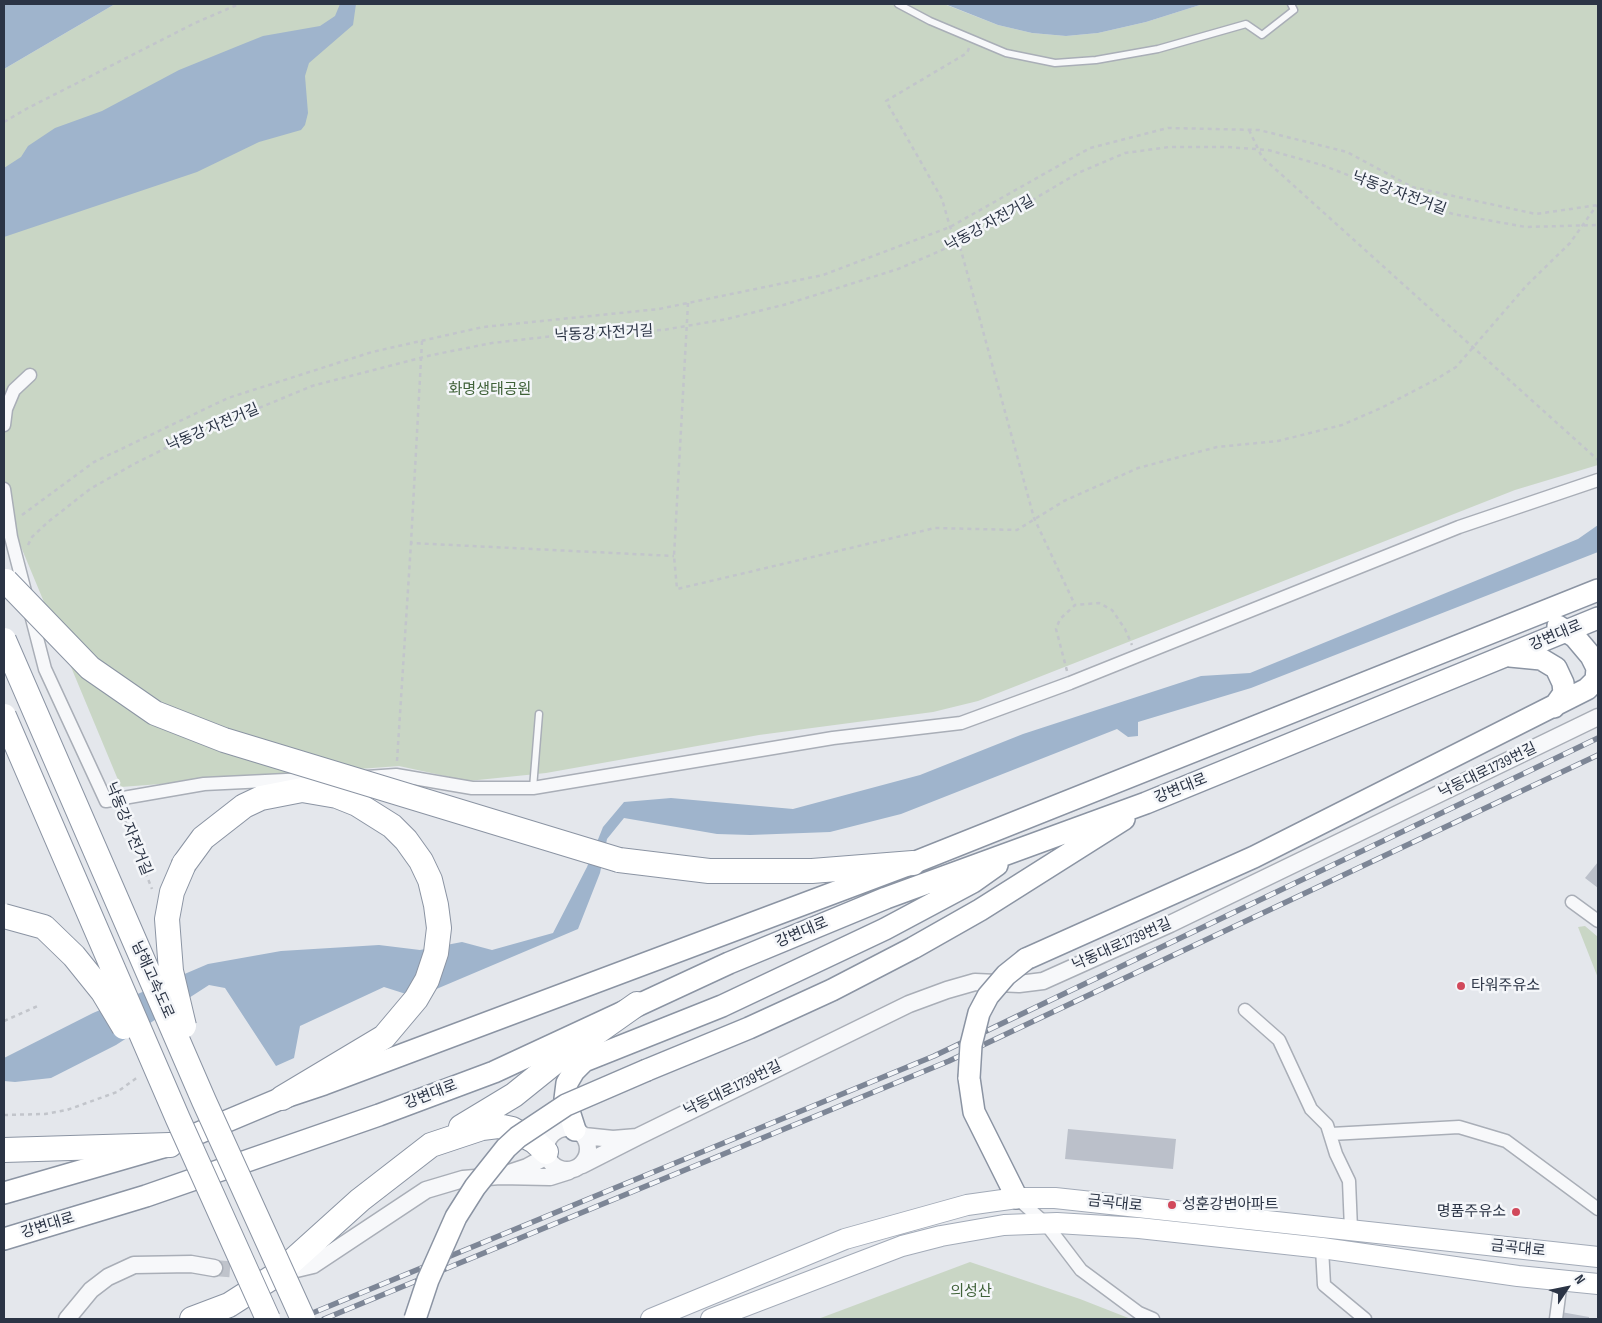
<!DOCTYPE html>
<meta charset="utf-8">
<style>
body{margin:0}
#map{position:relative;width:1602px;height:1323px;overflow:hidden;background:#e4e7ec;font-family:"Sofia Sans Condensed",sans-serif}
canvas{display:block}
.frame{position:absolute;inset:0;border:5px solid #2b3445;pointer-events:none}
.north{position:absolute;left:1542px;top:1263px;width:50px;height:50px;-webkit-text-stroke:4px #f4f6f9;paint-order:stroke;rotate:56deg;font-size:14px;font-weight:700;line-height:20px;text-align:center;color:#2b3445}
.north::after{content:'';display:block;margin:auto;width:18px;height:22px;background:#2b3445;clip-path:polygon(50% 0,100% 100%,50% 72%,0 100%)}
</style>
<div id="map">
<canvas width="1602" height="1323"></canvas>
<div class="frame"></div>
<div class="north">N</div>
</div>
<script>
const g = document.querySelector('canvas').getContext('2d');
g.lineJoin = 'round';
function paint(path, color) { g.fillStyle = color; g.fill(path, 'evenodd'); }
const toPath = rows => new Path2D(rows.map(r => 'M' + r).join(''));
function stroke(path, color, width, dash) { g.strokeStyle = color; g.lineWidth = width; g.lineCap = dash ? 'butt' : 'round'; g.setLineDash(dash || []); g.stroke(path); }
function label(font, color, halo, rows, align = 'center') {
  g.font = font + ' "Sofia Sans Condensed","Noto Sans KR",sans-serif'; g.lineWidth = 5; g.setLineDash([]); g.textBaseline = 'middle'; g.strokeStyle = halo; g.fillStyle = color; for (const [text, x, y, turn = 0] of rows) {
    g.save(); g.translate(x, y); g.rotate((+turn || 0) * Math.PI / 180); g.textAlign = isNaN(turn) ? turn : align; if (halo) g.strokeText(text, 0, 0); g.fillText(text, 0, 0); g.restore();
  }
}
const green = toPath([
 [115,4,944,4,998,25,1032,33,1066,36,1098,33,1146,22,1203,4,1598,4,1598,465,1515,490,978,701,933,712,759,735,546,773,468,781,399,766,121,787,4,506,4,69],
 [1585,926,1598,937,1598,978,1578,927],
 [970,1262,1080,1299,1131,1319,818,1319]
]);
const water = toPath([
 [4,4,115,4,4,69],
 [340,4,356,4,353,25,309,63,305,76,308,113,305,125,301,130,259,142,197,172,4,237,4,168,21,157,28,146,55,128,102,111,179,70,243,44,263,36,320,26,335,16],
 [945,4,1203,4,1146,22,1098,33,1066,36,1032,33,998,25],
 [1598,525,1598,552,1251,688,1138,722,1138,736,1128,737,1117,729,901,814,830,832,750,835,717,834,624,818,607,839,600,873,578,929,434,990,406,994,384,987,300,1026,294,1058,276,1066,225,988,209,985,116,1045,51,1078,15,1082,4,1081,4,1058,93,1013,208,964,281,951,379,945,420,950,462,942,492,950,553,933,587,867,603,827,624,802,671,798,793,809,920,775,1023,734,1201,676,1250,673,1578,539]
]);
const building = toPath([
 [1598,862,1598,888,1585,878],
 [1068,1129,1176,1139,1173,1169,1065,1159],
 [1561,1312,1589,1317,1589,1319,1561,1319]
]);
const tertiaryTunnel = toPath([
 [214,1268,254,1271]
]);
const path = toPath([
 [969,48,967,53,886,101,942,199,950,227,959,243,1034,518,1075,605],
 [4,122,28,108,195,23,239,4],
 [1249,130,1262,157,1598,460],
 [688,303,674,556,677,589,935,528,1017,530,1064,501,1138,468,1217,447,1278,441,1342,425,1381,408,1435,380,1456,367,1527,285,1570,243,1597,205],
 [422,341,411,543,674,556],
 [22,515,94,462,228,398,372,352,483,327,659,309,823,275,950,227,1090,148,1168,128,1259,130,1347,152,1412,187,1536,214,1598,205],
 [28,545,32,537,48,522,90,489,134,464,184,439,312,386,432,355,492,343,554,336,663,330,727,319,787,304,898,269,940,251,992,224,1078,173,1125,153,1169,147,1227,147,1268,150,1322,165,1417,202,1453,214,1526,227,1598,225],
 [1067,671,1056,629,1060,619,1075,605,1099,603,1112,610,1125,629,1132,645],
 [397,761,411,543],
 [122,813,152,889],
 [4,1021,40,1005],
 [4,1115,45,1114,67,1110,117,1092,138,1077]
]);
const service = toPath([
 [898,4,930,21,1006,53,1055,63,1096,60,1158,49,1246,24,1262,35,1294,10,1291,4],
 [533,788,539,714]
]);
const minor = toPath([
 [4,425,6,409,14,390,30,375],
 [4,489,11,537,45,669,106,801,204,784,327,778],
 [367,777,396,775,472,788,533,788,833,738,961,723,1070,683,1459,527,1598,480],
 [1572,902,1598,921],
 [1245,1010,1279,1040,1311,1109,1327,1125,1336,1154,1349,1181,1351,1229],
 [1331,1134,1459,1127,1506,1141,1598,1209],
 [1017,1198,1046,1224,1081,1270,1139,1313,1153,1319],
 [1322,1248,1324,1285,1365,1319],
 [1556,1319,1561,1281]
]);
const tertiary = toPath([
 '546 1149a21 21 0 1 1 42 0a21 21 0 1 1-42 0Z',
 [637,1137,909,1004,947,990,975,982,1019,984,1043,981,1170,924,1598,717],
 [547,1156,527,1167,500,1176,550,1177,569,1171],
 [582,1165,637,1137,613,1139,584,1136],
 [292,1270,313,1265,426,1190,463,1179,500,1176],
 [67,1319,91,1290,108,1277,134,1265,191,1264,214,1268]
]);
const primary = toPath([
 [651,1319,845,1239,967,1205,1017,1198,1055,1198,1598,1257],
 [711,1319,902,1246,941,1236,1004,1225,1057,1223,1139,1228,1322,1248,1518,1276,1598,1284]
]);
const trunk = toPath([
 [1510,656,1541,659,1556,668,1563,683,1564,693,1554,707],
 [1026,959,1254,857,1587,689,1596,680,1597,668,1591,656,1575,637,1558,626],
 [647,1070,749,1028,832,990,913,948,980,910,1124,819],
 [969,1078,974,1112,1017,1198],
 [575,1130,565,1099,567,1083,574,1071,584,1061,722,1006,885,929,973,882,997,865],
 [4,1193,170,1145,282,1098,324,1084,913,863,1598,590],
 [4,1239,146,1196,379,1115,494,1072,729,963,886,898,1146,803,1598,618]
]);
const motorway = toPath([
 [619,860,709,871,812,871,913,863],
 [184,864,203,838,244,806,261,798,302,790,337,796,357,804,392,826,406,840,421,861,430,880,436,905,439,928,436,953,427,980,416,999,384,1037,282,1098],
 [461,1127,514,1095,555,1062,637,1004],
 [4,1150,170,1145],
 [192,1319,229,1305,279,1273,360,1200,431,1145,482,1128,498,1126,512,1129,534,1141,546,1152]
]);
const rail = toPath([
 [298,1319,934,1056,1598,738],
 [324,1319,949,1061,1598,755]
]);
const trunkBridge = toPath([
 [969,1078,971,1045,979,1013,988,996,1006,975,1026,959],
 [415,1319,428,1280,456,1217,475,1187,506,1148,518,1137,566,1105,647,1070]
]);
const motorwayBridge = toPath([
 [6,581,90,668,155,713,224,740,619,860],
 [4,640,204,1101,303,1319],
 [4,716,178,1119,268,1319],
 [184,864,172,892,167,919,171,971,184,1026],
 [4,916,44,927,74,956,103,992,124,1027]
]);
const markers = [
 [1461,986,5,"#d1495b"],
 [1172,1205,5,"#d1495b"],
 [1516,1212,5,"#d1495b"]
];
const streetNames = [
 ["낙동강 자전거길",1399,194,20],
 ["낙동강 자전거길",990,224,-29],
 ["낙동강 자전거길",604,334,-3],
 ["낙동강 자전거길",213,428,-23],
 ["강변대로",1556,636,-23],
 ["낙동대로1739번길",1488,771,-26],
 ["강변대로",1181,789,-22],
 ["낙동강 자전거길",128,829,68],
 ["강변대로",802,933,-23],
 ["낙동대로1739번길",1122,945,-24],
 ["남해고속도로",152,980,66],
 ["낙동대로1739번길",733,1089,-26],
 ["강변대로",431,1095,-21],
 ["금곡대로",1115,1204,6],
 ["강변대로",48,1226,-17],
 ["금곡대로",1518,1249,6]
];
const parkNames = [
 ["화명생태공원",490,390],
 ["의성산",971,1292]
];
const poiNames = [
 ["타워주유소",1471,986],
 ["성훈강변아파트",1182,1205],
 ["명품주유소",1506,1212,"right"]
];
paint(green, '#c9d6c5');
paint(water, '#9fb4cc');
paint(building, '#bbc0ca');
stroke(tertiaryTunnel, '#bfc3cb', 16, [16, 8]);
stroke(service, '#a9aeb7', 9);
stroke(minor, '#a9aeb7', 15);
stroke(tertiary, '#a9aeb7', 19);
stroke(primary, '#a3abb8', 22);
stroke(trunk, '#8b94a3', 24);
stroke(motorway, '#8b94a3', 26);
stroke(path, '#c2c5cb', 2.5, [4, 4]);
stroke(service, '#f7f8fa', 6);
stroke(minor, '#f7f8fa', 12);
stroke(tertiary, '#f7f8fa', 16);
stroke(primary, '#fff', 20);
stroke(trunk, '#fff', 21);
stroke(motorway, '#fff', 24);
stroke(rail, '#7d8696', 5.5);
stroke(rail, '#f4f6f9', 4, [11]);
stroke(trunkBridge, '#8b94a3', 24, []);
stroke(motorwayBridge, '#8b94a3', 26, []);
stroke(trunkBridge, '#fff', 21);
stroke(motorwayBridge, '#fff', 24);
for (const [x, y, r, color] of markers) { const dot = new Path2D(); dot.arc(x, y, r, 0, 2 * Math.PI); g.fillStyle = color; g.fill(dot); stroke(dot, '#f4f6f9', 2); }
label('15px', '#2b3445', '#f4f6f9', streetNames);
label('15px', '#3f6138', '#f4f6f9', parkNames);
label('15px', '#2b3445', '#f4f6f9', poiNames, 'left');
</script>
